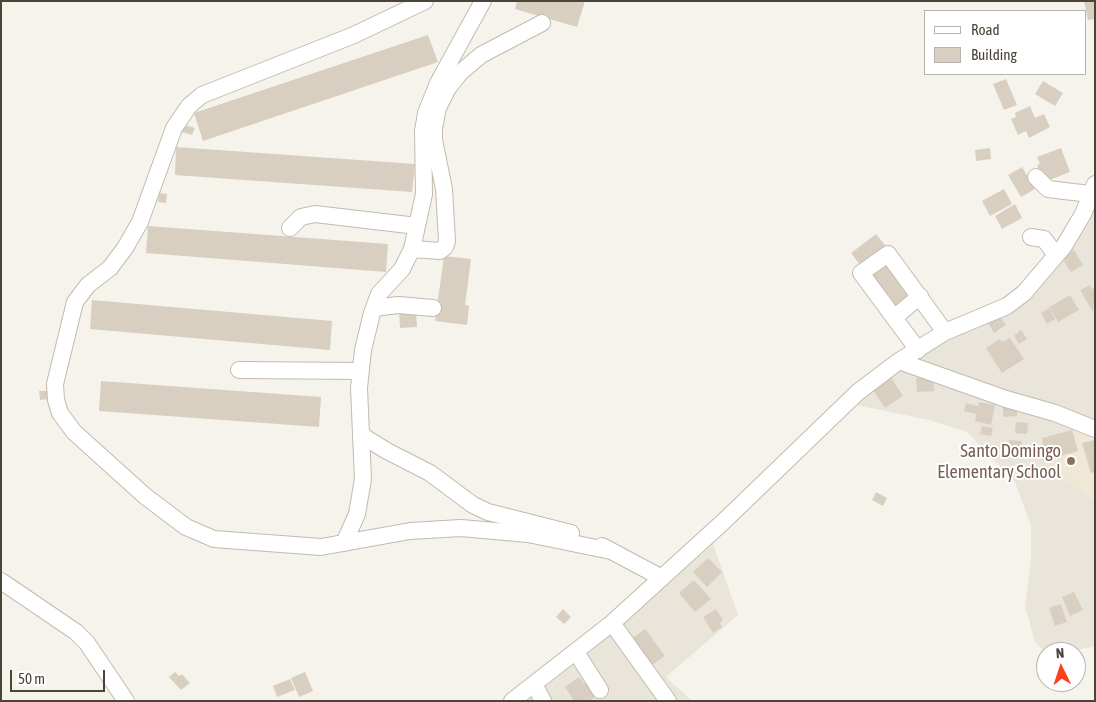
<!DOCTYPE html>
<style>
body{margin:0}
#map{position:relative;width:1096px;height:702px;overflow:hidden;background:#f6f3ec;font-family:"Asap Condensed",sans-serif}
canvas{display:block}
.frame{position:absolute;inset:0;border:2px solid #4b4439;pointer-events:none}
.legend{position:absolute;left:924px;top:10px;width:162px;height:65px;box-sizing:border-box;background:#fff;border:1px solid #b7b4b0;margin:0;padding:6px 9px;list-style:none;font-size:15px;color:#4b4439}
.legend li{display:flex;align-items:center;gap:10px;height:25px}
.legend b{width:25px;border:1px solid #b7b4b0}
.north{position:absolute;left:1036px;top:642px;width:50px;height:50px;box-sizing:border-box;background:#fff;border:1px solid #b7b4b0;border-radius:50%;rotate:356deg;font-size:14px;font-weight:700;line-height:20px;text-align:center;color:#4b4439}
.north::after{content:'';display:block;margin:auto;width:18px;height:22px;background:#fc3f1d;clip-path:polygon(50% 0,100% 100%,50% 72%,0 100%)}
.scale{position:absolute;left:10px;top:670px;width:95px;height:22px;box-sizing:border-box;border:2px solid #4b4439;border-top:0;padding-left:6px;font-size:15px;line-height:18px;white-space:nowrap;color:#4b4439;-webkit-text-stroke:4px #fff;paint-order:stroke}
</style>
<div id="map">
<canvas width="1096" height="702"></canvas>
<div class="frame"></div>
<ul class="legend">
<li><b style="height:6px;background:#fff"></b>Road</li>
<li><b style="height:14px;background:#d8cfc1"></b>Building</li>
</ul>
<div class="north">N</div>
<div class="scale">50 m</div>
</div>
<script>
const g = document.querySelector('canvas').getContext('2d');
g.lineJoin = 'round';
function paint(path, color) { g.fillStyle = color; g.fill(path, 'evenodd'); }
const toPath = rows => new Path2D(rows.map(r => 'M' + r).join(''));
function stroke(path, color, width, dash) { g.strokeStyle = color; g.lineWidth = width; g.lineCap = dash ? 'butt' : 'round'; g.setLineDash(dash || []); g.stroke(path); }
function label(font, color, halo, rows, align = 'center') {
  g.font = font + ' "Asap Condensed",sans-serif'; g.lineWidth = 4; g.setLineDash([]); g.textBaseline = 'middle'; g.strokeStyle = halo; g.fillStyle = color; for (const [text, x, y, turn = 0] of rows) {
    g.save(); g.translate(x, y); g.rotate((+turn || 0) * Math.PI / 180); g.textAlign = isNaN(turn) ? turn : align; if (halo) g.strokeText(text, 0, 0); g.fillText(text, 0, 0); g.restore();
  }
}
const residential = toPath([
 [1095,195,1095,646,1067,652,1046,653,1035,642,1025,606,1031,560,1031,526,1015,482,967,432,929,420,856,405,888,375,940,343,1016,306],
 [713,544,738,615,666,677,692,701,527,701,589,653]
]);
const education = toPath([
 [1095,416,1095,502,1052,470,1043,452]
]);
const building = toPath([
 [517,1,585,1,577,27,515,9],
 [1084,1,1095,1,1095,19,1088,20],
 [428,35,438,62,203,141,194,113],
 [1006,79,1017,105,1004,110,993,84],
 [1043,81,1063,93,1055,106,1035,94],
 [1030,106,1035,118,1044,114,1050,127,1029,138,1026,131,1018,135,1011,119,1016,117,1015,113],
 [185,125,195,128,192,135,182,132],
 [176,147,415,164,412,192,175,175],
 [990,148,991,159,976,161,975,150],
 [1061,148,1070,172,1044,182,1037,165,1040,164,1037,157],
 [1022,167,1035,189,1021,197,1008,175],
 [1004,189,1012,204,990,216,982,201],
 [159,193,167,194,166,203,158,202],
 [1015,204,1022,218,1002,229,995,216],
 [148,226,388,244,386,272,146,253],
 [876,234,888,249,863,269,851,253],
 [1074,250,1083,265,1071,272,1062,258],
 [444,256,471,259,465,305,469,306,467,325,435,321],
 [885,260,913,296,897,309,869,273],
 [1090,285,1092,289,1095,288,1093,312,1080,290],
 [1070,295,1079,310,1058,322,1049,307],
 [92,300,332,321,330,350,90,329],
 [1049,308,1055,319,1047,324,1041,313],
 [416,310,417,327,400,328,399,311],
 [999,316,1006,325,994,333,988,323],
 [1021,330,1027,339,1019,344,1014,336],
 [1010,338,1024,359,1002,373,986,348,1000,339,1002,342],
 [933,377,934,391,917,392,916,378],
 [891,378,903,396,885,408,873,390],
 [101,381,321,397,319,427,99,411],
 [39,391,47,391,48,399,40,400],
 [979,402,995,405,991,425,975,421,976,414,964,411,966,403,978,406],
 [1003,404,1017,404,1017,416,1003,417],
 [1016,422,1028,423,1027,434,1015,433],
 [982,426,993,428,991,436,980,434],
 [1072,430,1078,451,1043,461,1038,446,1043,444,1042,438],
 [1009,440,1022,441,1020,453,1008,451],
 [1095,440,1095,472,1091,473,1082,443],
 [876,492,887,498,883,506,872,500],
 [708,558,722,572,707,587,693,572],
 [694,580,711,599,695,612,679,593],
 [1074,592,1083,610,1070,616,1062,597],
 [1061,604,1067,622,1055,626,1049,608],
 [563,609,571,617,564,624,556,617],
 [716,609,723,620,720,623,722,627,713,633,703,617],
 [645,629,665,656,649,667,630,640],
 [175,672,179,676,182,674,190,683,181,690,169,677],
 [305,672,313,691,299,697,291,678],
 [579,677,584,684,590,680,600,694,589,701,574,701,565,687],
 [290,679,295,690,277,697,273,686]
]);
const minor = toPath([
 [425,1,354,35,202,95,189,106,174,128,140,222,125,248,110,268,88,285,75,302,55,384,56,400,60,413,74,432,145,496,186,527,214,539,321,547,410,531,461,528,528,534,611,551],
 [1036,177,1048,189,1090,194],
 [290,228,301,217,315,214,417,226],
 [1031,237,1044,239,1055,254],
 [412,249,440,251,445,247,447,241,444,189,434,140,434,128,438,108,448,88,460,73,481,55,542,23],
 [374,308,398,305,433,308],
 [894,318,920,296],
 [918,350,861,273,888,254,945,332],
 [899,361,1006,399,1055,413,1095,429],
 [239,370,361,371],
 [363,435,361,435,387,451,430,473,473,505,488,512,571,533],
 [344,543,357,514,363,479,359,388,363,350,372,313,379,294,402,269,412,249,424,194,423,131,426,113,438,83,483,1],
 [602,546,662,578],
 [1,581,76,632,87,643,126,701],
 [612,623,668,701],
 [576,652,600,690],
 [534,684,543,701],
 [512,701,612,623,723,522,858,392,899,361,945,332,1007,306,1024,293,1064,246,1083,214,1095,184]
]);
const markers = [
 [1071,461,5,"#8d6e63"]
];
const educationNames = [
 ["Santo Domingo",1061,451],
 ["Elementary School",1061,472]
];
paint(residential, '#eae5da');
paint(education, '#efe8d6');
paint(building, '#d8cfc1');
stroke(minor, '#c2bbae', 18);
stroke(minor, '#fff', 16);
for (const [x, y, r, color] of markers) { const dot = new Path2D(); dot.arc(x, y, r, 0, 2 * Math.PI); g.fillStyle = color; g.fill(dot); stroke(dot, '#fff', 2); }
label('18px', '#785e54', '#fff', educationNames, 'right');
</script>
